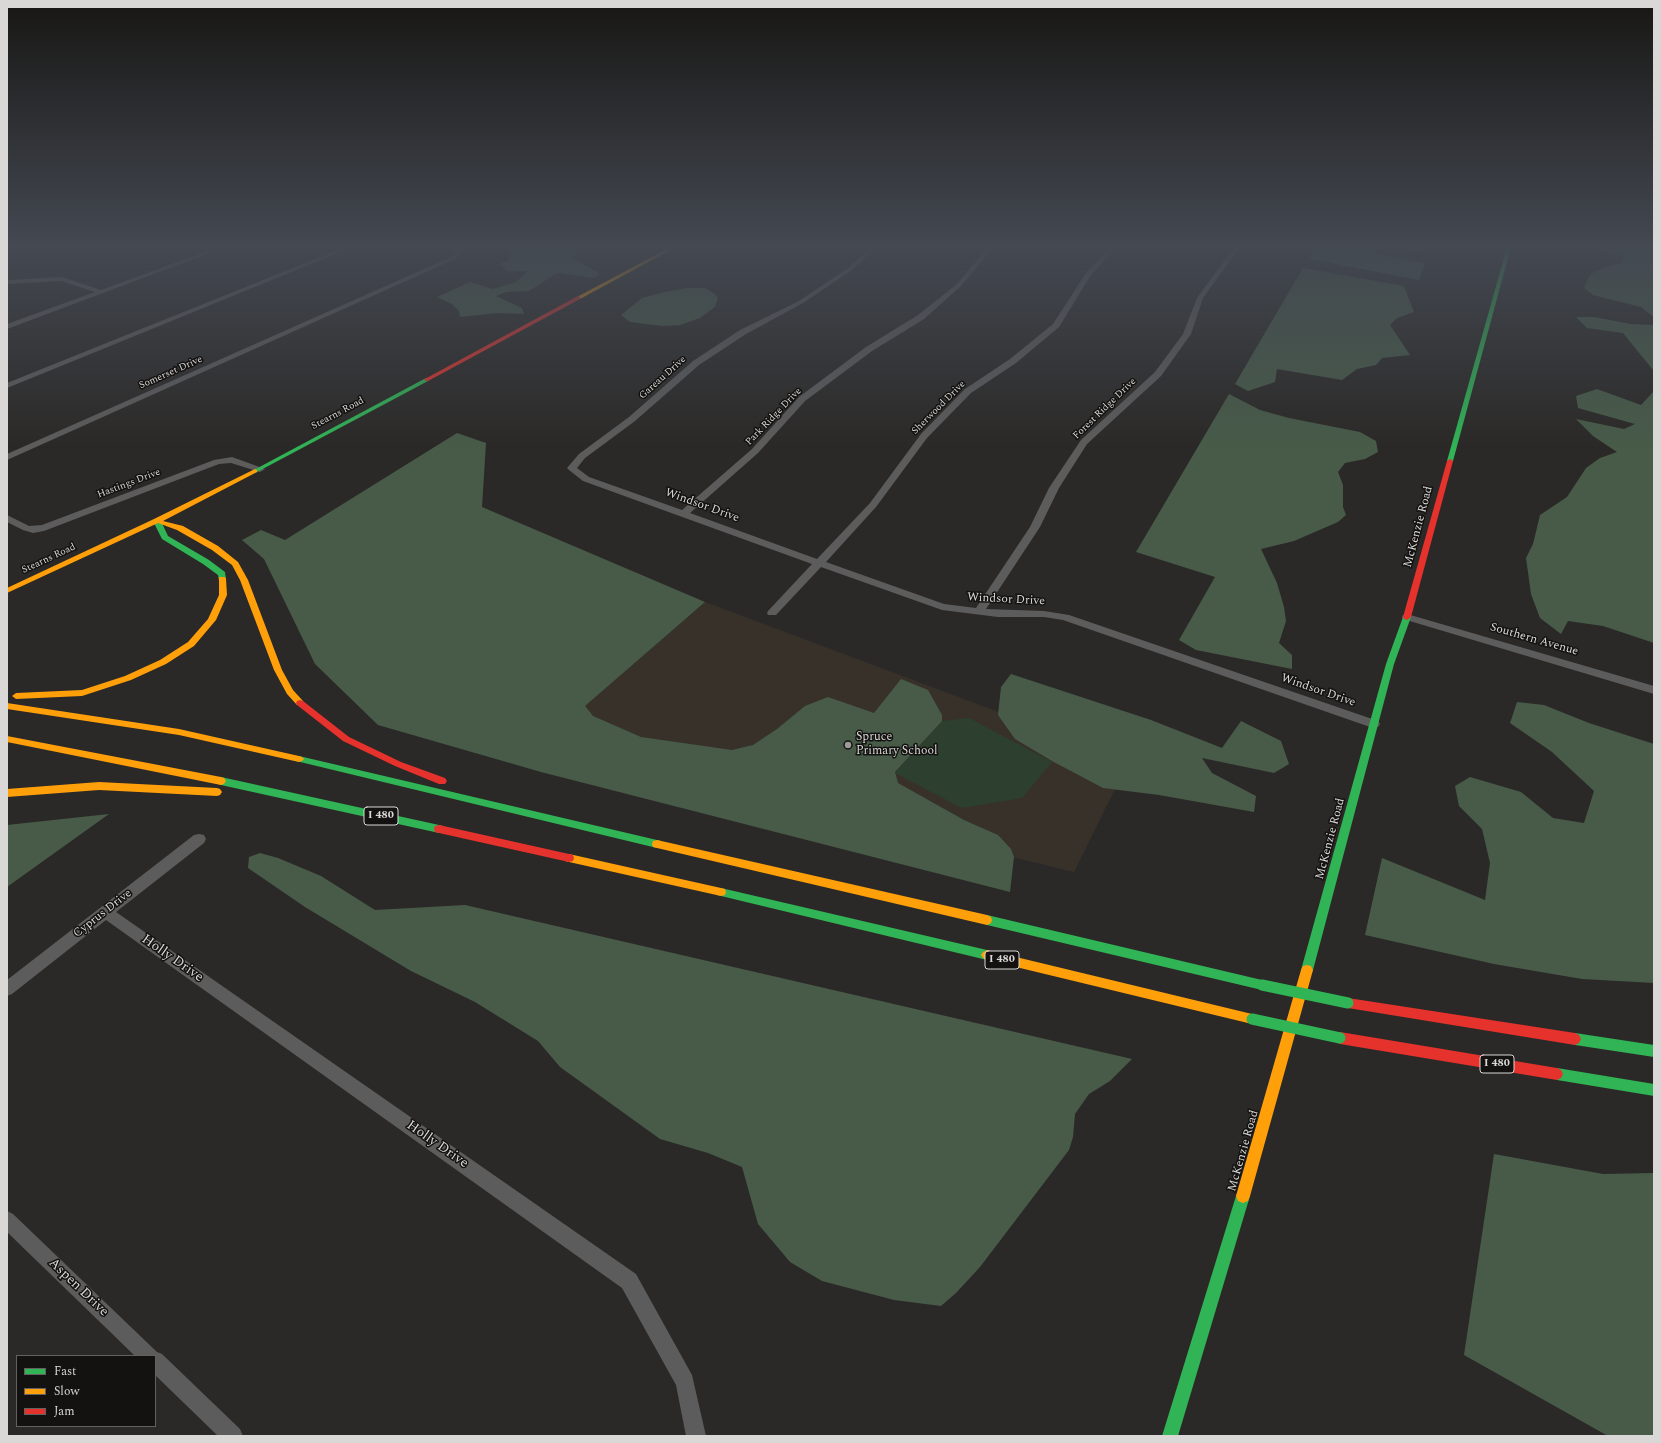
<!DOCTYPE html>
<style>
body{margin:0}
#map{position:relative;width:1661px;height:1443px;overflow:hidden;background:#2b2927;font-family:Spectral,serif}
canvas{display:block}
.frame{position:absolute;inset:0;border:8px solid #d9d8d6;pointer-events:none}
.legend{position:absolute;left:16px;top:1355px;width:140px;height:72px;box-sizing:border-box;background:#131211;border:1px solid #626160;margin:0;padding:5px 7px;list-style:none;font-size:12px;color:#d9d8d6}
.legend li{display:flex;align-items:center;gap:8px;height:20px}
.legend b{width:20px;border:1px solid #626160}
</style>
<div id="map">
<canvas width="1661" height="1443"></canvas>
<div class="frame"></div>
<ul class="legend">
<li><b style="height:5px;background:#30b455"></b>Fast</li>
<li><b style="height:5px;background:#ff9f0a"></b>Slow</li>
<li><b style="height:5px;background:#e5322d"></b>Jam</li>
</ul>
</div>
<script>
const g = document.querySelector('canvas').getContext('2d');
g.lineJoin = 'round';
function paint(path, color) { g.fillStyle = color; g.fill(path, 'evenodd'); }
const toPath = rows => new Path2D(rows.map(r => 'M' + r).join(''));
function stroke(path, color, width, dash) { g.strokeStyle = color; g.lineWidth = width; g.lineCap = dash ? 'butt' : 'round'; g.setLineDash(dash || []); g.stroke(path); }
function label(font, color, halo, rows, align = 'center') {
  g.font = font + ' Spectral,serif'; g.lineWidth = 3; g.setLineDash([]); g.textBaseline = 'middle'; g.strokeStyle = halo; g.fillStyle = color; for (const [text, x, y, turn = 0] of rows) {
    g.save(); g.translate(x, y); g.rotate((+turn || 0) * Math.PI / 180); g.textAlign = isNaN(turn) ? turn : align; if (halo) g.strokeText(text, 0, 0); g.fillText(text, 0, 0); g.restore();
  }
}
const built = toPath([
 [705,602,1129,761,1074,872,791,803,558,729]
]);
const green = toPath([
 [969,718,1052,762,1022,798,962,808,895,773,942,721]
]);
const forest = toPath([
 [507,247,588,247,573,258,600,274,594,278,557,273,529,291,506,292,496,296,522,308,524,314,498,313,460,317,459,311,452,304,437,297,470,282,493,289,516,282,528,271,507,271,500,264,510,259],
 [1316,247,1367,247,1380,254,1425,263,1419,280,1309,259],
 [1371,247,1435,247,1437,250,1414,252],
 [1576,247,1654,247,1654,317,1641,307,1593,295,1584,288,1590,274,1607,266,1622,263,1624,256],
 [1303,268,1404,286,1414,312,1397,318,1390,325,1410,355,1382,358,1376,365,1357,369,1342,380,1277,369,1275,382,1248,391,1235,384],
 [687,288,705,288,715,294,718,298,715,307,700,318,680,325,663,326,630,322,621,315,642,298,664,292],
 [1576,317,1594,317,1631,324,1654,325,1654,643,1603,626,1568,621,1561,634,1540,618,1531,594,1526,558,1533,544,1540,515,1567,497,1586,468,1600,458,1617,452,1593,436,1576,419,1624,429,1635,424,1578,408,1576,396,1597,389,1641,405,1653,392,1653,370,1623,333,1587,328],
 [1229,394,1260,410,1289,418,1360,432,1376,441,1378,452,1365,459,1345,463,1338,472,1343,485,1343,507,1346,515,1338,522,1294,541,1261,549,1277,583,1284,607,1286,621,1279,643,1292,655,1292,669,1196,650,1179,640,1215,577,1136,552],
 [457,433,486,443,482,507,705,602,585,706,593,716,641,737,732,750,753,745,777,729,805,706,828,697,874,713,901,679,928,690,942,715,942,721,895,772,898,783,964,820,998,835,1011,849,1014,857,1010,892,541,772,378,725,315,664,264,559,242,540,261,530,285,540],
 [1011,674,1151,720,1222,748,1241,721,1281,741,1289,764,1274,773,1202,758,1212,773,1256,796,1254,812,1159,795,1103,788,1052,761,1015,739,998,715,1001,687],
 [1517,702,1544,705,1589,723,1654,744,1654,983,1582,979,1494,964,1365,935,1382,858,1485,900,1490,863,1482,829,1459,806,1455,786,1470,777,1521,792,1553,818,1584,823,1594,791,1552,752,1510,723],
 [109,814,7,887,7,825],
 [260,853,278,858,321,876,375,910,465,905,1132,1059,1110,1081,1089,1094,1075,1114,1073,1137,1069,1150,980,1267,956,1293,941,1306,894,1300,822,1281,790,1262,758,1224,742,1167,708,1153,660,1139,560,1067,538,1041,475,1002,411,971,305,907,248,868,249,857],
 [1494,1154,1603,1174,1654,1173,1654,1436,1608,1436,1464,1355]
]);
const street = toPath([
 [218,247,226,247,7,329,7,324,95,292,61,281,7,284,7,280,62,277,101,290,218,247],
 [345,247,353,247,7,388,7,383,345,247],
 [448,247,456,247,463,251,455,259,7,460,7,454,451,257,456,252,448,247],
 [871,247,877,247,852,270,803,303,746,334,699,365,635,421,585,458,577,468,589,477,682,510,752,449,799,397,866,347,918,315,957,284,988,247,994,247,961,286,924,319,872,351,805,401,758,453,690,513,817,559,870,503,921,434,965,389,1010,359,1053,324,1086,273,1110,247,1116,247,1091,275,1059,327,1016,363,971,393,927,438,876,507,826,562,944,604,976,608,1030,527,1049,488,1081,440,1155,372,1183,334,1197,298,1234,247,1240,247,1203,298,1191,334,1161,376,1087,444,1059,488,1040,527,986,609,1044,611,1069,615,1378,721,1380,724,1378,727,1370,727,1063,620,1044,617,998,617,942,610,821,567,776,615,768,615,767,613,768,611,812,564,583,481,569,470,567,468,579,454,629,417,693,361,740,330,799,301,848,268,871,247],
 [232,457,265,469,260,472,231,463,219,464,44,531,33,533,23,530,7,522,7,515,29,526,42,525,214,460,232,457],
 [1407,614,1654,686,1654,694,1403,619,1402,617,1403,615,1407,614],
 [199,834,204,835,206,839,204,843,116,912,636,1274,692,1375,706,1436,686,1436,676,1385,622,1288,106,920,12,994,7,996,7,980,194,835,199,834],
 [7,1211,13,1214,157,1352,162,1354,240,1429,243,1436,218,1436,155,1375,155,1356,135,1356,7,1232,7,1211]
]);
const fast = toPath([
 [1507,247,1511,247,1453,461,1452,462,1448,462,1447,461,1507,247],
 [426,378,428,379,428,381,257,472,255,473,252,471,426,378],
 [154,519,160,519,168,536,209,560,225,572,226,579,225,581,219,581,218,575,203,564,162,539,153,521,154,519],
 [1407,614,1411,617,1394,664,1313,970,1311,974,1307,975,1303,974,1301,970,1386,664,1403,617,1407,614],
 [299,756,657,840,661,841,662,844,661,847,657,848,296,761,294,759,296,757,299,756],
 [221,777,439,825,443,826,444,829,443,832,439,833,221,785,218,784,216,781,218,778,221,777],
 [721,888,987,950,991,952,993,955,991,958,987,960,721,896,717,895,716,892,717,889,721,888],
 [987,915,1262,980,1266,981,1268,985,1266,989,1262,990,987,925,983,923,982,920,983,917,987,915],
 [1575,1033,1654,1045,1654,1057,1575,1045,1571,1043,1569,1039,1571,1035,1575,1033],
 [1557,1068,1654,1084,1654,1096,1557,1080,1553,1078,1551,1074,1553,1070,1557,1068],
 [1243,1189,1248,1191,1250,1196,1178,1436,1162,1436,1236,1196,1238,1191,1243,1189]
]);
const slow = toPath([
 [671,247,676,247,580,299,575,298,671,247],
 [255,469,257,470,257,472,163,521,183,526,218,546,238,562,248,580,282,670,293,690,303,701,304,703,303,705,297,705,287,694,274,670,240,580,232,565,212,550,177,530,158,523,7,593,7,588,154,519,255,469],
 [219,577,225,577,226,579,227,595,216,620,194,646,166,664,131,680,82,696,16,699,12,696,16,693,82,690,125,676,160,660,188,642,208,619,219,595,219,577],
 [7,703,179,729,299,756,302,757,304,759,302,761,299,762,179,735,7,709,7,703],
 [7,736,221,777,224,778,226,781,224,784,221,785,7,742,7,736],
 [99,782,217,788,220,789,222,792,220,795,217,796,99,790,7,797,7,789,99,782],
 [657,840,987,915,991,917,992,920,991,923,987,925,657,848,653,847,652,844,653,841,657,840],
 [569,854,721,888,725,889,726,892,725,895,721,896,569,862,565,861,564,858,565,855,569,854],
 [987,950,1252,1014,1256,1015,1258,1019,1256,1023,1252,1024,987,960,983,958,981,955,983,952,987,950],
 [1307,965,1311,966,1313,970,1250,1196,1248,1201,1243,1203,1238,1201,1236,1196,1301,970,1303,966,1307,965]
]);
const jam = toPath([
 [578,296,581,298,580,299,428,381,423,380,578,296],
 [1450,459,1453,461,1411,617,1407,620,1404,619,1403,617,1447,461,1450,459],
 [300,700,303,701,349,737,401,762,445,778,447,781,445,784,439,784,395,766,343,741,297,705,296,703,297,701,300,700],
 [439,825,569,854,573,855,574,858,573,861,569,862,439,833,435,832,434,829,435,826,439,825],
 [1348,998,1575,1033,1579,1035,1581,1039,1579,1043,1575,1045,1348,1008,1344,1007,1342,1003,1344,999,1348,998],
 [1340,1032,1557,1068,1561,1070,1563,1074,1561,1078,1557,1080,1340,1044,1336,1042,1334,1038,1336,1034,1340,1032]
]);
const fastBridge = toPath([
 [1262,985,1348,1003],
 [1252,1019,1340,1038]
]);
const markers = [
 [848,745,4,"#9c9b99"]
];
const farStreetnames = [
 ["Somerset Drive",171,373,-24],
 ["Gareau Drive",663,378,-42],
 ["Sherwood Drive",939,408,-45],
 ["Forest Ridge Drive",1105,409,-44],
 ["Stearns Road",338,414,-28],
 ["Park Ridge Drive",774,417,-46],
 ["Hastings Drive",129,484,-21],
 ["Stearns Road",49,559,-25]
];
const shields = [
 [381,816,34],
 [1002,960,34],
 [1497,1064,34]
];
const shieldNames = [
 ["I 480",381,816],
 ["I 480",1002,960],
 ["I 480",1497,1064]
];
const streetNames = [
 ["Windsor Drive",702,506,20],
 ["McKenzie Road",1419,527,-75],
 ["Windsor Drive",1006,600,3],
 ["Southern Avenue",1534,640,16],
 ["Windsor Drive",1318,691,19],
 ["McKenzie Road",1331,839,-75],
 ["Cyprus Drive",103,914,-38],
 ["McKenzie Road",1244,1151,-74]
];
const poiNames = [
 ["Spruce",856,738],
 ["Primary School",856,752]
];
const nearStreetnames = [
 ["Holly Drive",172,959,35],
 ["Holly Drive",437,1145,35],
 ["Aspen Drive",78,1288,44]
];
paint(built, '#37312a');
paint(green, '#2d3f2f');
paint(forest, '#475b48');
paint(street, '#5d5c5c');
paint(fast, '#30b455');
paint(slow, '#ff9f0a');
paint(jam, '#e5322d');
stroke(fastBridge, '#30b455', 11);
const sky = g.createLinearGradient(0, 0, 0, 449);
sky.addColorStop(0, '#181715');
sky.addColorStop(0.55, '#444952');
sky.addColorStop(1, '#44495200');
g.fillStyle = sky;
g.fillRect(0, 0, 1661, 449);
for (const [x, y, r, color] of markers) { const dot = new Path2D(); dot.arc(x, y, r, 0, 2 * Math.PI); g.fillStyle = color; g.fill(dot); stroke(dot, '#131211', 1.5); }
label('10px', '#d9d8d6', '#131211', farStreetnames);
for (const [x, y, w] of shields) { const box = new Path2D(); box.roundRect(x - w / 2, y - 9, w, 18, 3); g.fillStyle = '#131211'; g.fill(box); stroke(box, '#d9d8d6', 1); }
label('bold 11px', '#d9d8d6', null, shieldNames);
label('12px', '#d9d8d6', '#131211', streetNames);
label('12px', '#d9d8d6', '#131211', poiNames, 'left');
label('14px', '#d9d8d6', '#131211', nearStreetnames);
</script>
